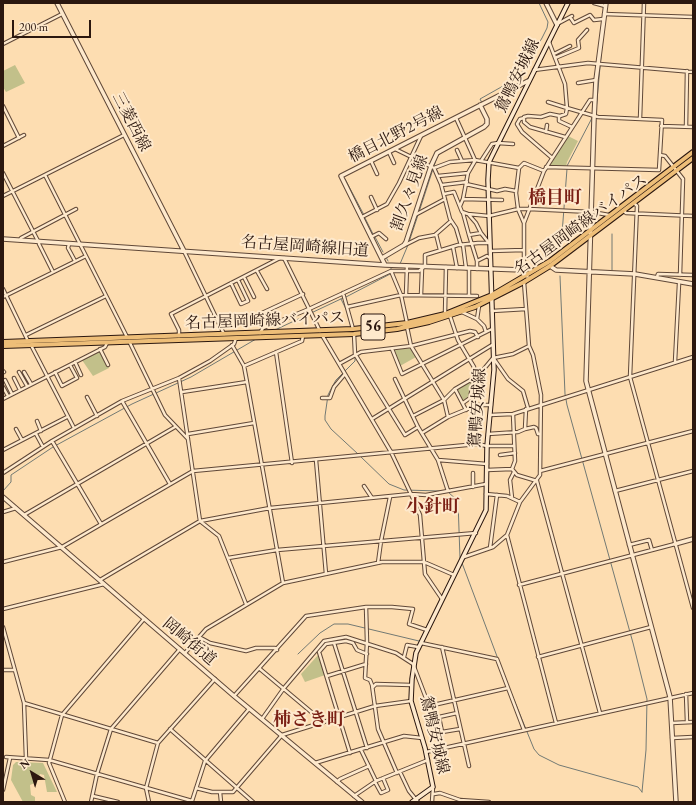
<!DOCTYPE html>
<meta charset="utf-8">
<style>
body{margin:0}
#map{position:relative;width:696px;height:805px;overflow:hidden;background:#fdddb1;font-family:"EB Garamond",serif}
canvas{display:block}
.frame{position:absolute;inset:0;border:4px solid #2b170f;pointer-events:none}
.north{position:absolute;left:12px;top:753px;width:40px;height:40px;-webkit-text-stroke:3px #fee9cc;paint-order:stroke;rotate:322deg;font-size:11px;font-weight:700;line-height:16px;text-align:center;color:#2b170f}
.north::after{content:'';display:block;margin:auto;width:14px;height:18px;background:#2b170f;clip-path:polygon(50% 0,100% 100%,50% 72%,0 100%)}
.scale{position:absolute;left:12px;top:20px;width:79px;height:18px;box-sizing:border-box;border:2px solid #2b170f;border-top:0;padding-left:5px;font-size:12px;line-height:14px;white-space:nowrap;color:#2b170f;-webkit-text-stroke:3px #fee9cc;paint-order:stroke}
</style>
<div id="map">
<canvas width="696" height="805"></canvas>
<div class="frame"></div>
<div class="north">N</div>
<div class="scale">200 m</div>
</div>
<script>
const g = document.querySelector('canvas').getContext('2d');
g.lineJoin = 'round';
function paint(path, color) { g.fillStyle = color; g.fill(path, 'evenodd'); }
const toPath = rows => new Path2D(rows.map(r => 'M' + r).join(''));
function stroke(path, color, width, dash) { g.strokeStyle = color; g.lineWidth = width; g.lineCap = dash ? 'butt' : 'round'; g.setLineDash(dash || []); g.stroke(path); }
function label(font, color, halo, rows, align = 'center') {
  g.font = font + ' "EB Garamond","Noto Serif JP",serif'; g.lineWidth = 4; g.setLineDash([]); g.textBaseline = 'middle'; g.strokeStyle = halo; g.fillStyle = color; for (const [text, x, y, turn = 0] of rows) {
    g.save(); g.translate(x, y); g.rotate((+turn || 0) * Math.PI / 180); g.textAlign = isNaN(turn) ? turn : align; if (halo) g.strokeText(text, 0, 0); g.fillText(text, 0, 0); g.restore();
  }
}
const green = toPath([
 [15,65,25,83,6,92,3,87,3,71],
 [568,136,578,141,567,162,566,167,549,167],
 [411,348,416,357,400,366,394,350],
 [100,351,109,368,93,376,82,360],
 [473,380,469,397,463,401,456,389],
 [319,654,325,675,305,682,301,674],
 [16,762,43,763,57,792,47,792,44,775,40,774,37,782,30,785,31,795,35,797,35,802,23,802,11,780,13,765]
]);
const stream = toPath([
 [482,103,480,99,519,77,542,38,547,28,548,22,539,3],
 [483,106,487,116],
 [596,111,602,45],
 [434,166,437,157,442,152],
 [567,166,592,118],
 [345,179,364,215],
 [419,212,433,169],
 [365,218,373,234],
 [612,234,612,270],
 [375,237,383,252],
 [409,242,418,215],
 [561,247,567,169],
 [386,257,388,261],
 [400,264,408,245],
 [391,267,391,269],
 [560,276,565,394,567,405,633,643,647,699,646,750,642,792],
 [346,297,394,272],
 [341,299,347,311],
 [275,330,343,298],
 [355,357,355,361,336,380,331,389,328,395,325,416,325,420,331,429,358,454],
 [360,456,389,484,404,490,440,491],
 [3,491,11,482,11,475,53,447,132,404,191,377,256,339],
 [448,492,458,501,460,558],
 [462,563,498,659],
 [298,654,320,633,334,624,348,624,444,647],
 [510,690,534,749,539,755,559,765,638,787,642,792]
]);
const minor = toPath([
 [594,3,605,6],
 [604,14,693,17],
 [570,17,574,23,590,15,594,20,603,19],
 [559,23,572,16],
 [3,44,62,14],
 [554,54,570,46],
 [555,58,579,48,578,40,587,30],
 [534,70,588,63,693,72],
 [578,83,596,80],
 [548,102,567,108,566,114,560,116,550,114,541,117,528,116,524,117,524,122,530,127,565,137],
 [3,106,19,138],
 [559,116,559,121,572,127],
 [456,118,475,160],
 [524,118,520,119,517,124,522,132,551,157],
 [640,119,644,3],
 [661,126,693,127],
 [686,127,687,71],
 [546,132,547,125],
 [3,146,24,135],
 [395,149,434,168,441,184,450,219,456,228,461,245],
 [457,150,462,161],
 [389,152,394,163],
 [660,155,665,156,683,179,680,275],
 [371,161,377,174],
 [481,161,492,144,498,143,513,144],
 [546,167,659,170,662,120,598,117,567,108,565,84,549,42],
 [434,168,450,162,475,160,519,168,516,193,518,209,524,223],
 [519,168,524,163,544,171],
 [3,173,38,241],
 [45,175,127,337],
 [438,176,468,173],
 [466,184,497,191,505,189,516,191],
 [442,185,467,182],
 [444,194,454,192,462,212,468,214,489,216,518,209,529,209,592,212,609,215],
 [3,196,124,135],
 [371,197,377,210],
 [463,199,502,200],
 [634,203,637,206,630,377,693,608],
 [460,206,463,199,468,173,475,161],
 [624,211,626,213,693,216],
 [463,213,469,235,481,233],
 [415,215,445,199],
 [469,215,476,223,481,233,489,243],
 [362,217,387,204,399,183,421,136],
 [436,234,440,250],
 [469,235,477,261,477,269],
 [371,237,379,233,386,239],
 [20,240,21,238,76,209],
 [39,241,39,244,53,272],
 [69,244,68,248,75,261],
 [405,245,419,238,435,235,451,221],
 [463,245,466,268],
 [453,247,457,268],
 [184,251,224,334],
 [490,251,524,250],
 [284,258,320,331],
 [477,261,487,256,490,258],
 [469,268,469,296],
 [257,271,267,289],
 [391,271,401,295,407,323],
 [524,272,524,223,544,171,590,100,595,100],
 [244,277,254,297],
 [657,277,658,274,693,275],
 [231,283,241,304,248,301,238,280],
 [3,289,28,341],
 [343,293,353,329],
 [406,295,407,266],
 [421,295,422,269],
 [3,297,86,256],
 [347,307,401,295,477,296],
 [492,311,526,309],
 [462,312,477,319,484,326,486,332],
 [445,314,446,267],
 [450,316,458,340,474,367,474,378,470,398,463,403],
 [477,319,479,306],
 [247,320,303,294],
 [407,327,411,346,444,400,448,417],
 [260,333,263,328,309,309,391,271,419,271,425,266,425,255,458,245,478,243,489,243],
 [354,334,355,354,405,435,418,427],
 [26,335,106,296],
 [322,335,391,452,411,494,420,515,425,574,442,599],
 [179,336,179,330,171,314,280,258],
 [129,341,165,415,188,439],
 [31,345,74,428],
 [232,345,244,366,247,382,283,583],
 [100,349,108,365],
 [392,349,402,374,492,329],
 [276,352,292,463],
 [494,359,508,379,523,391,528,408],
 [75,362,81,375],
 [675,362,679,284],
 [339,364,361,352,411,346,470,331,475,332,478,337],
 [244,366,302,341,303,336],
 [3,371,4,372],
 [19,372,27,386],
 [24,372,31,384],
 [55,372,62,386,77,378,70,365],
 [474,372,483,370,493,358,513,354,529,346],
 [14,378,20,390],
 [179,378,200,521,219,536,246,604],
 [395,379,418,427,438,460,448,491],
 [5,380,12,394],
 [3,387,8,396],
 [455,389,466,410],
 [182,392,247,382],
 [87,397,97,416],
 [322,398,330,398,334,387,345,374],
 [3,399,105,347,107,343],
 [122,401,170,484],
 [490,415,513,414,693,357],
 [413,416,444,400,455,389,474,378],
 [372,419,492,345],
 [37,421,41,431],
 [16,429,22,440],
 [525,429,534,427,536,428,538,434,540,434],
 [422,433,448,417,477,405,491,405],
 [36,434,43,447],
 [188,434,254,423],
 [488,434,518,432,525,429,526,409],
 [52,441,101,524],
 [3,450,67,417],
 [500,455,515,453],
 [316,460,326,574],
 [438,460,487,464],
 [512,469,515,461,513,414],
 [512,469,517,475,537,481],
 [487,470,512,469],
 [540,471,693,431],
 [3,473,52,441,122,401,179,378,210,361,234,344,236,338],
 [473,473,473,487],
 [537,481,600,713],
 [364,486,372,498],
 [615,491,693,471],
 [486,494,507,496,520,502],
 [512,498,510,480,514,472],
 [3,512,16,508],
 [24,515,175,427],
 [507,535,556,723],
 [629,545,649,540,652,550],
 [490,548,497,495],
 [464,557,493,547,507,535,520,502,540,475,541,395,533,355,529,346,524,282],
 [228,558,277,550,476,533],
 [3,562,62,547,193,471,477,444,487,446,514,446],
 [378,563,381,541,390,497],
 [100,580,200,521,270,508,411,494,426,495,486,484],
 [519,585,675,544],
 [366,607,367,642,365,678,370,680,372,685,378,729,397,773],
 [3,609,104,584],
 [3,627,24,703,26,758],
 [199,637,210,643,246,651,256,648,275,648,277,650],
 [334,643,367,748],
 [421,643,497,659,524,730],
 [442,647,469,766],
 [185,653,206,629,283,583,382,562,424,562,454,575],
 [404,657,407,645,418,647],
 [538,657,651,627],
 [260,669,322,721],
 [3,670,14,670],
 [327,676,366,664],
 [373,687,376,684,411,685],
 [686,694,687,722],
 [234,696,306,616,366,607,392,607,413,609,409,624,427,630],
 [24,703,158,743],
 [457,713,439,717,442,732,460,729],
 [262,719,284,688,324,641,346,637,396,653,413,664,429,706,508,688],
 [672,723,693,722],
 [170,729,253,802],
 [672,738,693,737],
 [361,750,376,781],
 [426,752,693,693],
 [350,753,319,652,326,644,346,641,353,643,357,650,367,654],
 [6,757,49,760,192,801,205,761,249,709],
 [315,763,404,736,422,738],
 [400,772,409,791,418,802],
 [337,782,340,779,369,766],
 [375,782,381,793,388,790,383,778],
 [196,788,212,792,233,792,282,735,375,706,411,701],
 [3,790,10,758],
 [220,792,221,802],
 [434,794,440,793,460,800,489,802],
 [93,796,118,802],
 [354,796,376,781,428,760],
 [65,802,49,763,62,715,144,619],
 [91,802,97,774,111,729,180,649],
 [149,802,146,788,158,743,215,679],
 [432,802,433,787]
]);
const tertiary = toPath([
 [57,3,184,251],
 [546,3,557,25],
 [606,3,596,80,594,119,586,381,670,697,676,802],
 [3,239,385,265,522,270,527,276],
 [382,258,404,245,406,242,431,166,437,153,484,127,487,124,487,119,480,105],
 [385,265,341,176,528,81],
 [550,266,556,270,635,274,693,284],
 [3,497,234,696,362,802],
 [675,544,693,539]
]);
const secondary = toPath([
 [412,802,433,787,425,748,411,701,412,679,416,653,486,510,487,446,494,370,488,180,489,162,568,3]
]);
const primary = toPath([
 [3,342,353,329,407,323,445,314,492,295,550,261,693,152],
 [3,346,354,334,397,329,429,322,475,307,524,282,550,266,693,158]
]);
const shields = [
 [373,327,24]
];
const shieldNames = [
 ["56",373,327]
];
const streetNames = [
 ["鴛鴨安城線",518,76,-64],
 ["三菱西線",131,122,63],
 ["橋目北野2号線",396,135,-27],
 ["割久々見線",410,193,-70],
 ["名古屋岡崎線バイパス",581,225,-36],
 ["名古屋岡崎線旧道",305,247,4],
 ["名古屋岡崎線バイパス",265,321,-2],
 ["鴛鴨安城線",478,408,-86],
 ["岡崎街道",189,642,40],
 ["鴛鴨安城線",434,735,77]
];
const quarterNames = [
 ["橋目町",555,198],
 ["小針町",433,507],
 ["柿さき町",309,720]
];
paint(green, '#c2c08a');
stroke(stream, '#727973', 1);
stroke(minor, '#604838', 4.5);
stroke(tertiary, '#604838', 5.5);
stroke(secondary, '#2b170f', 5.5);
stroke(primary, '#2b170f', 6);
stroke(minor, '#fee9cc', 2.5);
stroke(tertiary, '#fee9cc', 3.5);
stroke(secondary, '#fee9cc', 3.5);
stroke(primary, '#eebe78', 4);
for (const [x, y, w] of shields) { const box = new Path2D(); box.roundRect(x - w / 2, y - 13, w, 26, 3); g.fillStyle = '#fee9cc'; g.fill(box); stroke(box, '#2b170f', 1); }
label('bold 15px', '#2b170f', null, shieldNames);
label('16px', '#2b170f', '#fee9cc', streetNames);
label('bold 18px', '#7a1f14', '#fee9cc', quarterNames);
</script>
